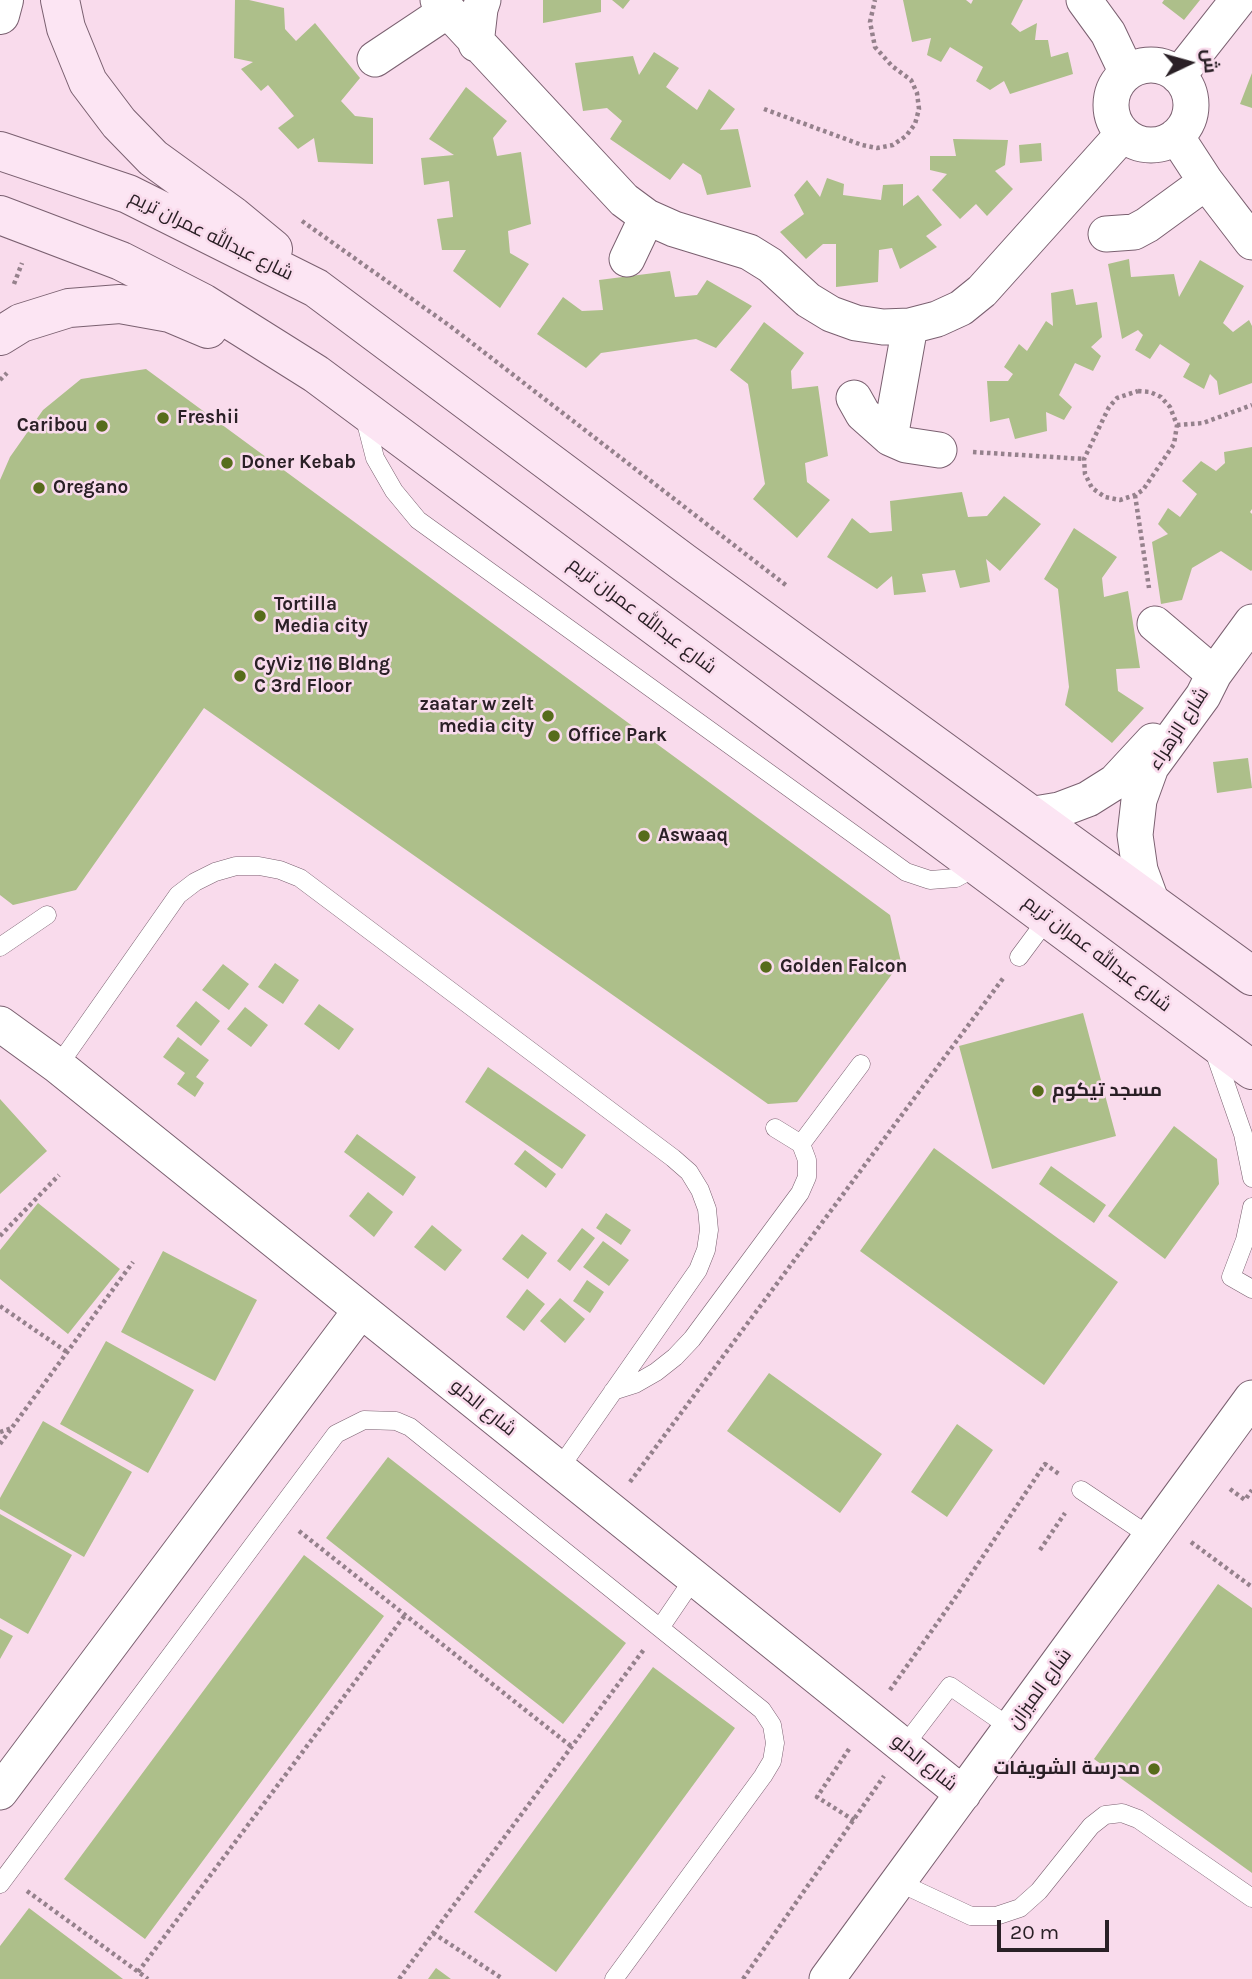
<!DOCTYPE html>
<meta charset="utf-8">
<style>
body{margin:0}
#map{position:relative;width:1252px;height:1979px;overflow:hidden;background:#f9dbec;font-family:Karla,Cairo,sans-serif}
canvas{display:block}
.north{position:absolute;left:1154px;top:28px;width:70px;height:70px;-webkit-text-stroke:5px #f9dbec;paint-order:stroke;rotate:85deg;font-size:19px;font-weight:700;line-height:28px;text-align:center;color:#2a2026}
.north::after{content:'';display:block;margin:auto;width:24px;height:32px;background:#2a2026;clip-path:polygon(50% 0,100% 100%,50% 72%,0 100%)}
.scale{position:absolute;left:997px;top:1920px;width:112px;height:32px;box-sizing:border-box;border:4px solid #2a2026;border-top:0;padding-left:9px;font-size:21px;line-height:24px;white-space:nowrap;color:#2a2026;-webkit-text-stroke:5px #f9dbec;paint-order:stroke}
</style>
<div id="map">
<canvas width="1252" height="1979"></canvas>
<div class="north">ش</div>
<div class="scale">20 m</div>
</div>
<script>
const g = document.querySelector('canvas').getContext('2d');
g.lineJoin = 'round';
function paint(path, color) { g.fillStyle = color; g.fill(path, 'evenodd'); }
const toPath = rows => new Path2D(rows.map(r => 'M' + r).join(''));
function stroke(path, color, width, dash) { g.strokeStyle = color; g.lineWidth = width; g.lineCap = dash ? 'butt' : 'round'; g.setLineDash(dash || []); g.stroke(path); }
function label(font, color, halo, rows, align = 'center') {
  g.font = font + ' Karla,Cairo,sans-serif'; g.lineWidth = 5; g.setLineDash([]); g.textBaseline = 'middle'; g.strokeStyle = halo; g.fillStyle = color; for (const [text, x, y, turn = 0] of rows) {
    g.save(); g.translate(x, y); g.rotate((+turn || 0) * Math.PI / 180); g.textAlign = isNaN(turn) ? turn : align; if (halo) g.strokeText(text, 0, 0); g.fillText(text, 0, 0); g.restore();
  }
}
const building = toPath([
 [235,0,249,0,284,8,285,29,296,41,315,23,360,78,341,101,355,116,373,118,373,164,318,162,314,138,298,149,278,128,294,116,268,85,261,91,241,69,253,62,234,58],
 [543,0,601,0,601,12,543,23],
 [612,0,630,0,623,9],
 [903,0,966,0,971,4,973,0,1023,0,1011,24,1020,32,1037,23,1035,40,1048,40,1051,57,1068,52,1073,74,1010,94,1004,81,990,90,976,81,983,67,950,47,941,62,927,55,931,38,912,42],
 [1164,0,1200,0,1184,20,1162,3],
 [654,52,679,68,666,87,697,110,709,89,735,109,720,130,738,129,751,187,707,195,701,175,683,163,670,180,610,139,622,121,607,108,583,111,575,63,633,56,639,75],
 [1252,73,1252,108,1240,104],
 [466,87,507,121,493,138,497,156,521,152,531,224,508,231,510,253,529,264,500,308,453,271,466,250,442,250,437,219,453,217,449,181,424,185,421,158,454,155,429,139],
 [953,139,1008,140,1005,165,995,171,1013,189,987,216,976,204,960,219,932,190,947,174,930,170,930,156,956,156],
 [1041,143,1042,161,1020,163,1019,145],
 [827,178,844,184,843,195,881,200,883,185,903,184,903,206,918,195,942,225,926,236,937,247,900,269,892,248,879,250,878,282,836,287,836,244,823,244,806,259,780,232,804,214,794,195,807,180,820,197],
 [1129,259,1131,277,1174,274,1179,297,1200,260,1244,286,1223,323,1233,332,1249,320,1252,326,1252,383,1219,395,1217,381,1210,374,1204,389,1183,377,1190,364,1160,344,1150,359,1135,350,1143,335,1138,330,1122,339,1108,264],
 [670,271,675,297,697,295,707,280,752,306,716,348,696,339,601,353,586,368,537,334,563,297,582,311,603,310,599,280],
 [1073,289,1076,305,1097,302,1102,337,1091,347,1101,356,1093,371,1075,363,1059,395,1072,407,1064,420,1046,412,1047,431,1015,439,1009,418,990,422,987,381,1008,381,1013,374,1004,367,1019,344,1027,351,1046,321,1053,326,1051,293],
 [764,322,804,353,791,371,792,389,818,386,828,456,805,463,807,482,830,500,797,538,753,499,765,484,748,384,730,370],
 [146,369,890,915,901,962,797,1102,768,1104,204,708,76,890,13,905,0,895,0,480,10,457,43,410,81,379],
 [1252,447,1252,509,1250,512,1252,514,1252,570,1251,571,1221,551,1192,568,1182,600,1161,604,1152,542,1168,534,1158,524,1168,508,1180,517,1197,494,1182,481,1201,461,1216,471,1225,463,1224,452],
 [962,492,968,517,987,516,1004,496,1041,524,1000,571,986,559,990,582,960,588,955,570,922,574,926,592,894,595,892,576,877,589,827,557,852,518,870,533,892,531,890,501],
 [1074,528,1117,557,1102,578,1104,597,1128,591,1140,668,1116,669,1118,691,1144,708,1112,743,1065,705,1069,687,1058,589,1044,579],
 [1248,758,1252,788,1217,793,1213,762],
 [275,963,299,980,283,1004,258,987],
 [223,964,249,984,229,1010,202,990],
 [196,1001,220,1021,201,1046,176,1026],
 [319,1004,354,1029,339,1050,304,1024],
 [245,1007,268,1025,251,1047,227,1029],
 [1083,1013,1116,1136,992,1169,959,1046],
 [178,1037,209,1060,196,1077,204,1083,195,1097,177,1084,185,1073,163,1057],
 [488,1067,586,1135,562,1169,465,1102],
 [0,1099,47,1151,0,1194],
 [1174,1126,1217,1159,1219,1184,1165,1259,1108,1216],
 [357,1134,416,1177,403,1196,344,1152],
 [934,1148,1118,1282,1044,1385,860,1251],
 [525,1150,556,1174,546,1188,514,1164],
 [1051,1166,1106,1205,1094,1223,1039,1184],
 [368,1192,393,1212,374,1237,349,1216],
 [38,1203,120,1269,68,1334,0,1279,0,1250],
 [606,1213,631,1230,621,1245,596,1228],
 [432,1225,462,1250,445,1271,414,1247],
 [582,1228,595,1238,570,1271,557,1261],
 [522,1234,547,1253,528,1279,502,1259],
 [603,1241,629,1260,609,1286,583,1267],
 [163,1251,257,1300,215,1381,121,1332],
 [587,1280,604,1292,590,1313,573,1301],
 [527,1289,545,1304,524,1331,506,1317],
 [560,1298,585,1319,565,1343,540,1321],
 [106,1341,194,1390,148,1473,60,1424],
 [769,1373,882,1454,840,1513,727,1431],
 [43,1421,132,1472,84,1557,0,1509,0,1498],
 [957,1424,993,1450,947,1517,911,1492],
 [388,1457,626,1643,563,1724,326,1538],
 [0,1514,72,1555,28,1634,0,1618],
 [304,1555,384,1616,145,1939,64,1879],
 [1218,1584,1252,1608,1252,1873,1094,1759],
 [0,1629,13,1636,0,1659],
 [653,1667,735,1728,556,1972,474,1912],
 [29,1908,123,1979,0,1979,0,1946],
 [436,1968,451,1979,428,1979]
]);
const path = toPath([
 [764,109,862,145,877,148,893,145,906,136,915,124,919,109,917,93,911,80,892,66,875,47,870,22,875,0],
 [302,221,450,326,787,586],
 [14,284,22,263],
 [0,380,7,373],
 [1138,391,1150,392,1161,397,1170,407,1177,425,1174,444,1143,490,1135,495,1120,500,1105,497,1092,488,1085,474,1084,459,1109,407,1117,398,1138,391],
 [1177,425,1203,423,1252,405],
 [973,452,1084,459],
 [1135,495,1149,588],
 [0,1236,59,1175],
 [0,1306,67,1352],
 [0,1432,12,1428],
 [0,1444,133,1262],
 [630,1482,1004,977],
 [1230,1489,1245,1500,1252,1490],
 [299,1531,572,1747],
 [1191,1542,1252,1587],
 [1040,1550,1065,1513],
 [890,1690,957,1595,1045,1464,1059,1474],
 [849,1749,817,1797,855,1821],
 [27,1891,148,1979],
 [433,1933,503,1979],
 [138,1972,405,1615],
 [399,1979,645,1648],
 [743,1979,884,1776]
]);
const service = toPath([
 [364,415,375,458,394,491,418,520,906,872,930,880,956,878,978,866],
 [0,947,47,915],
 [1019,957,1048,918],
 [1213,1048,1243,1134,1252,1178],
 [58,1066,178,895,195,882,215,872,236,866,259,866,280,870,300,878,673,1158,689,1172,700,1190,707,1209,709,1230,706,1250,698,1270,559,1469],
 [801,1144,861,1064],
 [1252,1207,1245,1240,1231,1277,1252,1289],
 [613,1391,635,1384,656,1372,675,1357,692,1339,800,1193,807,1177,807,1160,801,1144,775,1128],
 [1081,1490,1151,1537],
 [660,1628,694,1578],
 [904,1746,950,1686,1011,1728],
 [898,1882,971,1916,996,1916,1020,1908,1039,1891,1091,1826,1105,1815,1122,1813,1138,1819,1252,1898],
 [0,1884,336,1434,364,1420,396,1421,410,1427,762,1710,772,1725,775,1743,772,1761,763,1776,614,1979]
]);
const minor = toPath([
 [438,0,624,200,647,217,674,229,749,252,770,265,808,300,831,314,856,323,883,327,910,326,937,319,961,308,982,291,1123,134],
 [1084,0,1108,33,1127,73],
 [476,44,480,9,483,0],
 [375,59,447,11],
 '1111 105a40 40 0 1 1 80 0a40 40 0 1 1-80 0Z',
 [1178,76,1238,0],
 [1176,136,1206,182,1252,242],
 [1106,234,1134,232,1147,225,1206,182],
 [627,259,647,217],
 [854,398,863,414,890,438,906,445,939,450],
 [890,438,910,326],
 [1155,624,1214,674],
 [1029,815,1059,810,1088,799,1115,782,1153,741],
 [1152,903,1140,870,1135,835,1139,800,1151,767,1203,696,1214,674,1252,622],
 [0,1024,58,1066,963,1794],
 [0,1792,361,1310],
 [827,1979,1252,1398]
]);
const tertiary = toPath([
 [0,15,4,0]
]);
const secondary = toPath([
 [60,0,66,28,88,82,119,123,153,158,233,216,273,249],
 [0,151,128,194,316,288,683,562,1252,976],
 [0,215,121,261,203,303,316,374,1252,1070],
 [0,336,21,323,69,308,120,304,170,313,208,329]
]);
const markers = [
 [163,418,7,"#576c1b"],
 [102,426,7,"#576c1b"],
 [227,463,7,"#576c1b"],
 [39,488,7,"#576c1b"],
 [260,616,7,"#576c1b"],
 [240,676,7,"#576c1b"],
 [548,716,7,"#576c1b"],
 [554,736,7,"#576c1b"],
 [644,836,7,"#576c1b"],
 [766,967,7,"#576c1b"],
 [1038,1091,7,"#576c1b"],
 [1154,1769,7,"#576c1b"]
];
const streetNames = [
 ["شارع عبدالله عمران تريم",211,236,26],
 ["شارع عبدالله عمران تريم",642,616,37],
 ["شارع الزهراء",1179,729,-57],
 ["شارع عبدالله عمران تريم",1097,954,37],
 ["شارع الدلو",483,1408,39],
 ["شارع الميزان",1040,1689,-54],
 ["شارع الدلو",924,1763,39]
];
const poiNames = [
 ["Freshii",177,418],
 ["Caribou",88,426,"right"],
 ["Doner Kebab",241,463],
 ["Oregano",53,488],
 ["Tortilla",274,605],
 ["Media city",274,627],
 ["CyViz 116 Bldng",254,665],
 ["C 3rd Floor",254,687],
 ["zaatar w zelt",534,705,"right"],
 ["media city",534,727,"right"],
 ["Office Park",568,736],
 ["Aswaaq",658,836],
 ["Golden Falcon",780,967],
 ["مسجد تيكوم",1052,1091],
 ["مدرسة الشويفات",1140,1769,"right"]
];
paint(building, '#adbf8a');
stroke(service, '#7a6070', 19);
stroke(minor, '#7a6070', 37);
stroke(tertiary, '#7a6070', 40);
stroke(secondary, '#7a6070', 40);
stroke(path, '#95818c', 4.5, [3.5, 3.5]);
stroke(service, '#fff', 18);
stroke(minor, '#fff', 35);
stroke(tertiary, '#fff', 38);
stroke(secondary, '#fce5f3', 38);
for (const [x, y, r, color] of markers) { const dot = new Path2D(); dot.arc(x, y, r, 0, 2 * Math.PI); g.fillStyle = color; g.fill(dot); stroke(dot, '#f9dbec', 2.5); }
label('19px', '#2a2026', '#f9dbec', streetNames);
label('bold 19px', '#2a2026', '#f9dbec', poiNames, 'left');
</script>
